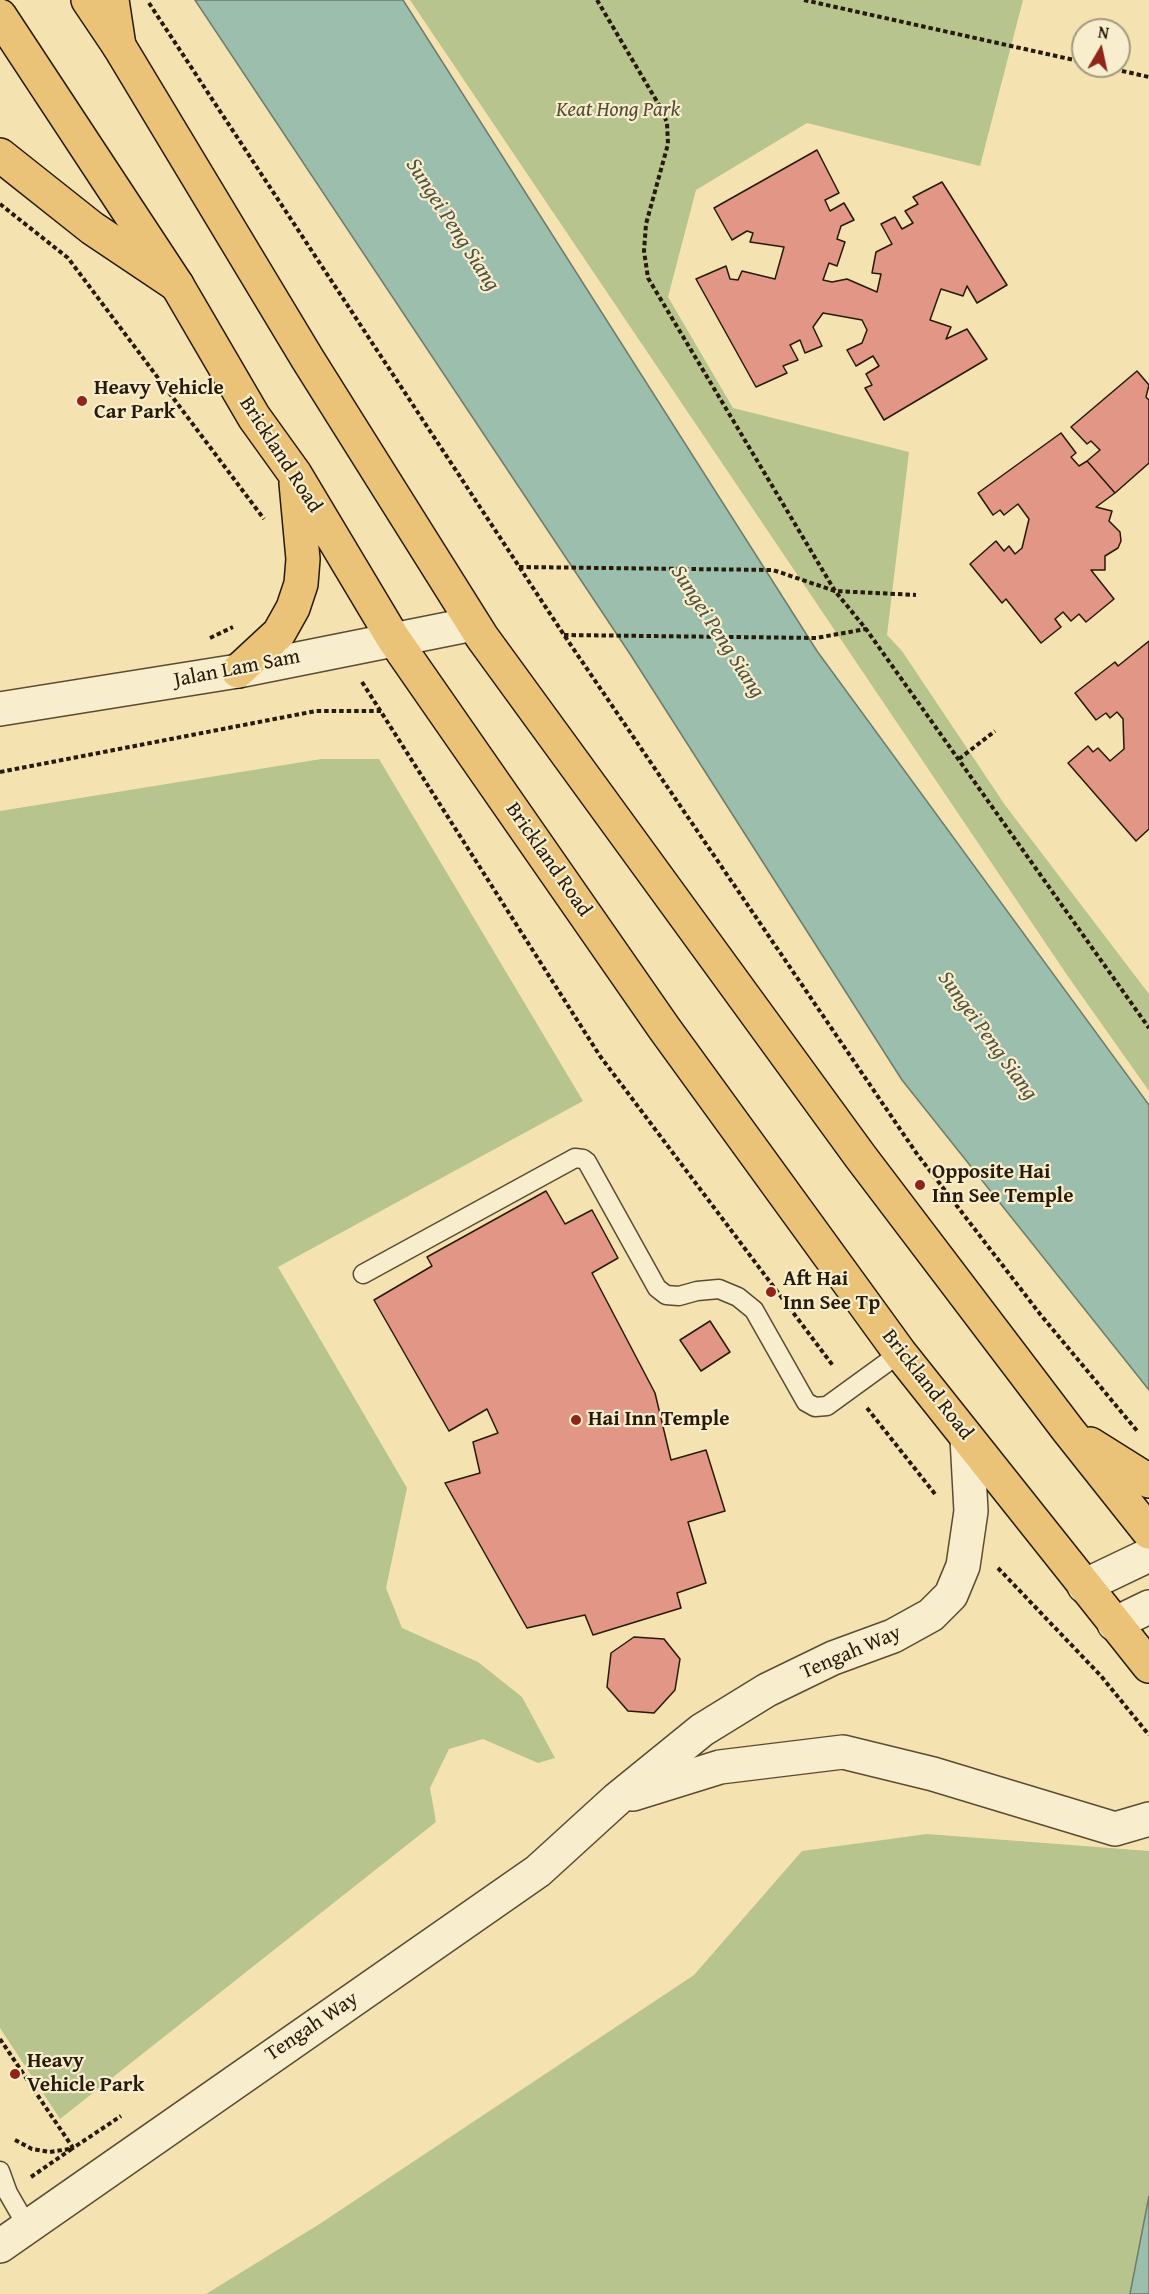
<!DOCTYPE html>
<style>
body{margin:0}
#map{position:relative;width:1149px;height:2294px;overflow:hidden;background:#f4e3b0;font-family:"Gentium Book Plus",serif}
canvas{display:block}
.north{position:absolute;left:1071px;top:18px;width:60px;height:60px;box-sizing:border-box;background:#f8edcc;border:2px solid #a4997e;border-radius:50%;rotate:9deg;font-size:16px;font-weight:700;line-height:24px;text-align:center;color:#271a09}
.north::after{content:'';display:block;margin:auto;width:21px;height:27px;background:#8f2418;clip-path:polygon(50% 0,100% 100%,50% 72%,0 100%)}
</style>
<div id="map">
<canvas width="1149" height="2294"></canvas>
<div class="north">N</div>
</div>
<script>
const g = document.querySelector('canvas').getContext('2d');
g.lineJoin = 'round';
function paint(path, color) { g.fillStyle = color; g.fill(path, 'evenodd'); }
const toPath = rows => new Path2D(rows.map(r => 'M' + r).join(''));
function stroke(path, color, width, dash) { g.strokeStyle = color; g.lineWidth = width; g.lineCap = dash ? 'butt' : 'round'; g.setLineDash(dash || []); g.stroke(path); }
function label(font, color, halo, rows, align = 'center') {
  g.font = font + ' "Gentium Book Plus",serif'; g.lineWidth = 4.5; g.setLineDash([]); g.textBaseline = 'middle'; g.strokeStyle = halo; g.fillStyle = color; for (const [text, x, y, turn = 0] of rows) {
    g.save(); g.translate(x, y); g.rotate((+turn || 0) * Math.PI / 180); g.textAlign = isNaN(turn) ? turn : align; if (halo) g.strokeText(text, 0, 0); g.fillText(text, 0, 0); g.restore();
  }
}
const green = toPath([
 [410,0,1023,0,980,166,807,123,696,190,668,297,733,408,909,452,887,635,902,651,1005,805,1149,994,1149,1091,1067,975],
 [321,759,379,759,583,1101,278,1267,407,1488,386,1588,402,1628,478,1662,522,1697,555,1758,538,1763,483,1739,449,1749,430,1788,436,1822,60,2119,0,2028,0,811],
 [927,1834,1149,1851,1149,2196,1130,2294,206,2294,318,2225,694,1975,802,1851]
]);
const water = toPath([
 [195,0,403,0,817,651,1149,1105,1149,1390,902,1080,630,654,195,0],
 [1149,2196,1149,2294,1130,2294,1149,2196]
]);
const building = toPath([
 [817,150,839,193,825,200,830,211,844,203,854,220,841,226,837,239,845,242,837,266,829,263,823,280,832,282,847,279,877,292,881,274,872,273,876,252,892,244,881,224,895,217,902,229,913,223,905,211,918,204,913,197,942,182,1007,285,977,303,967,286,963,296,941,289,930,320,951,327,946,339,967,329,987,359,884,420,865,388,872,385,866,374,879,366,873,356,856,366,847,350,862,343,867,330,862,320,823,313,813,327,822,346,805,353,800,340,790,345,798,360,783,366,787,373,756,387,696,279,726,266,730,279,738,280,742,271,775,279,784,247,750,242,753,233,747,231,732,240,714,208,817,150],
 [1137,371,1149,385,1146,397,1149,400,1149,463,1115,493,1087,461,1100,450,1091,441,1087,444,1071,427,1137,371],
 [1061,433,1076,453,1071,457,1079,466,1087,461,1115,493,1096,507,1112,511,1109,521,1120,532,1121,541,1118,548,1105,556,1105,570,1091,570,1114,599,1086,622,1079,614,1071,621,1063,612,1055,619,1061,627,1041,643,1006,599,1002,603,970,564,996,541,1004,551,1009,546,1015,554,1022,548,1029,519,1018,504,1004,515,1000,510,993,515,978,493,1061,433],
 [1149,641,1149,829,1136,841,1068,763,1088,746,1093,752,1098,748,1110,761,1124,749,1123,719,1117,712,1110,718,1106,713,1096,720,1075,693,1115,662,1118,666,1149,641],
 [546,1191,565,1224,592,1210,618,1258,592,1273,655,1393,671,1460,706,1450,725,1511,688,1522,706,1583,677,1593,681,1608,593,1635,585,1615,527,1628,445,1483,480,1473,473,1442,498,1433,487,1409,449,1431,374,1300,432,1266,427,1257,546,1191],
 [710,1321,730,1352,701,1371,680,1340,710,1321],
 [634,1637,664,1639,680,1659,675,1690,654,1713,628,1711,607,1687,611,1653,634,1637]
]);
const path = toPath([
 [597,0,662,110,667,123,668,144,646,224,644,251,648,278,835,591,866,629,1149,1028],
 [804,0,1083,62],
 [149,3,564,635,917,1154,1040,1314,1138,1432],
 [1100,66,1149,77],
 [0,204,68,258,264,519],
 [519,567,773,570,835,591,916,595],
 [564,635,816,638,866,629],
 [210,638,233,627],
 [362,682,600,1056,834,1367],
 [959,759,995,731],
 [0,772,316,711,381,711],
 [867,1408,935,1494],
 [998,1568,1101,1676,1149,1735],
 [0,2039,73,2148,121,2116],
 [15,2140,32,2149,50,2152,69,2149],
 [31,2177,73,2148]
]);
const service = toPath([
 [363,1274,575,1158,583,1159,587,1162,657,1288,666,1295,679,1296,697,1291,719,1289,738,1297,754,1310,806,1402,815,1407,827,1406,900,1353],
 [0,2171,8,2193,27,2226]
]);
const minor = toPath([
 [0,709,238,671,473,624],
 [633,1794,720,1767,843,1752,933,1774,1115,1829,1149,1819],
 [0,2246,538,1871,617,1799,702,1730,767,1690,833,1658,893,1636,931,1615,951,1595,963,1566,971,1511,967,1438]
]);
const tertiary = toPath([
 [1084,1586,1149,1555],
 [1114,1624,1149,1607]
]);
const primary = toPath([
 [88,0,119,46,307,358,482,637,860,1156,1068,1430,1149,1532],
 [0,16,177,285,254,417,295,474,393,638,664,1028,900,1353,1149,1666],
 [238,671,279,633,293,608,301,584,303,559,296,483],
 [1090,1444,1149,1481]
]);
const motorway = toPath([
 [112,0,119,46],
 [0,155,92,228,177,285]
]);
const markers = [
 [82,401,6,"#8f2418"],
 [920,1185,6,"#8f2418"],
 [771,1292,6,"#8f2418"],
 [576,1420,6,"#8f2418"],
 [15,2074,6,"#8f2418"]
];
const parkNames = [
 ["Keat Hong Park",618,111]
];
const poiNames = [
 ["Heavy Vehicle",94,389],
 ["Car Park",94,413],
 ["Opposite Hai",932,1173],
 ["Inn See Temple",932,1197],
 ["Aft Hai",783,1280],
 ["Inn See Tp",783,1304],
 ["Hai Inn Temple",588,1420],
 ["Heavy",27,2062],
 ["Vehicle Park",27,2086]
];
const streetNames = [
 ["Brickland Road",280,455,57],
 ["Jalan Lam Sam",237,669,-11],
 ["Brickland Road",548,860,55],
 ["Brickland Road",927,1385,52],
 ["Tengah Way",851,1653,-23],
 ["Tengah Way",312,2027,-34]
];
const waterNames = [
 ["Sungei Peng Siang",452,225,57],
 ["Sungei Peng Siang",717,632,57],
 ["Sungei Peng Siang",987,1036,54]
];
paint(green, '#b7c48e');
paint(water, '#9cbeac');
stroke(water, '#6d7c6b', 1.5);
paint(building, '#e19686');
stroke(building, '#271a09', 1.5);
stroke(service, '#5a4c33', 21);
stroke(minor, '#5a4c33', 36);
stroke(tertiary, '#5a4c33', 36);
stroke(primary, '#271a09', 36);
stroke(motorway, '#271a09', 36);
stroke(path, '#271a09', 4, [4.5, 3]);
stroke(service, '#f8edcc', 18);
stroke(minor, '#f8edcc', 33);
stroke(tertiary, '#f8edcc', 33);
stroke(primary, '#eac278', 33);
stroke(motorway, '#eac278', 33);
for (const [x, y, r, color] of markers) { const dot = new Path2D(); dot.arc(x, y, r, 0, 2 * Math.PI); g.fillStyle = color; g.fill(dot); stroke(dot, '#f8edcc', 2); }
label('italic 21px', '#524d31', '#f8edcc', parkNames);
label('bold 21px', '#271a09', '#f8edcc', poiNames, 'left');
label('21px', '#271a09', '#f8edcc', streetNames);
label('italic 22px', '#505342', '#f8edcc', waterNames);
</script>
